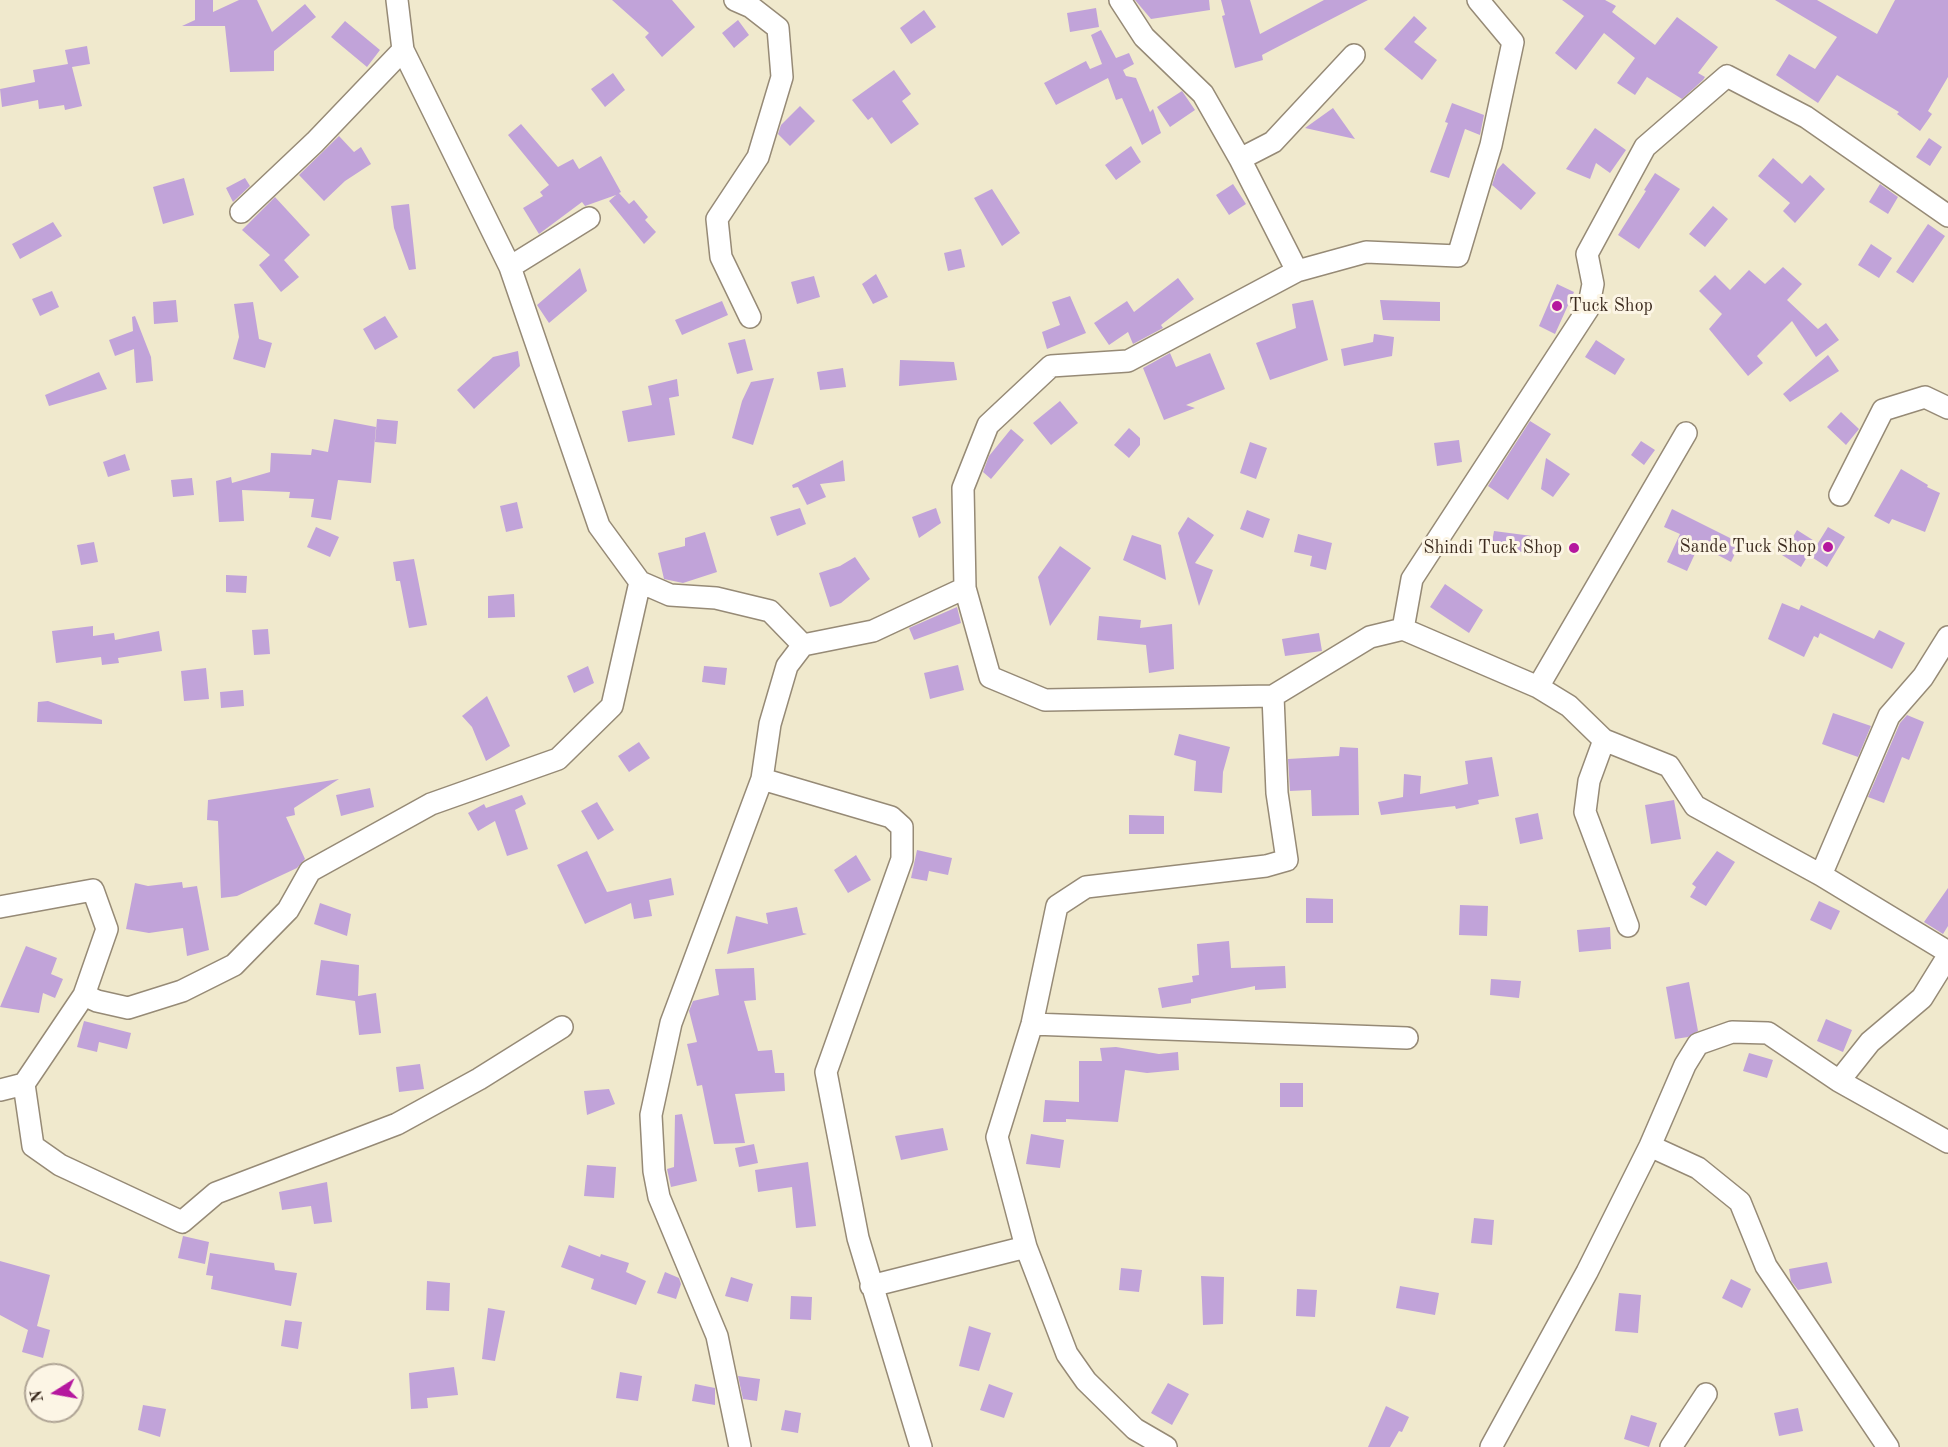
<!DOCTYPE html>
<style>
body{margin:0}
#map{position:relative;width:1948px;height:1447px;overflow:hidden;background:#f0e9cd;font-family:"Old Standard TT",serif}
canvas{display:block}
.north{position:absolute;left:24px;top:1363px;width:60px;height:60px;box-sizing:border-box;background:#fcf5e5;border:2px solid #afa495;border-radius:50%;rotate:259deg;font-size:16px;font-weight:700;line-height:24px;text-align:center;color:#3b2a1e}
.north::after{content:'';display:block;margin:auto;width:21px;height:27px;background:#b5179e;clip-path:polygon(50% 0,100% 100%,50% 72%,0 100%)}
</style>
<div id="map">
<canvas width="1948" height="1447"></canvas>
<div class="north">N</div>
</div>
<script>
const g = document.querySelector('canvas').getContext('2d');
g.lineJoin = 'round';
function paint(path, color) { g.fillStyle = color; g.fill(path, 'evenodd'); }
const toPath = rows => new Path2D(rows.map(r => 'M' + r).join(''));
function stroke(path, color, width, dash) { g.strokeStyle = color; g.lineWidth = width; g.lineCap = dash ? 'butt' : 'round'; g.setLineDash(dash || []); g.stroke(path); }
function label(font, color, halo, rows, align = 'center') {
  g.font = font + ' "Old Standard TT",serif'; g.lineWidth = 6; g.setLineDash([]); g.textBaseline = 'middle'; g.strokeStyle = halo; g.fillStyle = color; for (const [text, x, y, turn = 0] of rows) {
    g.save(); g.translate(x, y); g.rotate((+turn || 0) * Math.PI / 180); g.textAlign = isNaN(turn) ? turn : align; if (halo) g.strokeText(text, 0, 0); g.fillText(text, 0, 0); g.restore();
  }
}
const building = toPath([
 [195,0,213,0,213,12,239,0,257,0,272,32,305,4,316,17,274,51,274,71,230,72,225,26,182,26,195,20],
 [612,0,672,0,695,27,662,57,645,37,649,33],
 [1135,0,1209,0,1210,10,1151,19],
 [1221,0,1250,0,1260,34,1324,0,1368,0,1262,55,1263,60,1235,68,1222,16,1225,15],
 [1562,0,1605,0,1616,6,1612,12,1655,45,1677,17,1718,47,1698,73,1705,77,1703,80,1682,99,1647,77,1635,95,1617,83,1635,58,1604,33,1576,70,1555,53,1584,16],
 [1775,0,1817,0,1877,34,1895,0,1948,0,1948,77,1928,111,1932,114,1920,131,1897,114,1899,112,1837,75,1818,103,1776,75,1789,54,1815,69,1837,37],
 [1096,8,1099,27,1070,32,1067,13],
 [924,10,936,27,911,44,900,28],
 [1414,16,1427,28,1414,42,1437,60,1422,80,1384,49],
 [738,20,749,35,734,48,722,33],
 [345,21,380,50,367,67,331,37],
 [1101,30,1116,58,1129,53,1134,64,1123,70,1126,76,1136,78,1150,112,1153,109,1161,133,1142,145,1122,98,1116,100,1108,78,1056,105,1044,83,1086,61,1090,69,1102,64,1091,35],
 [87,46,90,64,72,67,82,106,65,110,64,105,39,109,38,100,2,107,0,89,35,82,33,70,68,64,65,50],
 [894,70,911,94,902,101,919,124,891,144,872,117,868,120,852,100],
 [613,73,625,90,605,107,591,89],
 [1182,91,1195,110,1170,127,1157,107],
 [1452,103,1484,115,1480,135,1465,129,1449,178,1430,172,1448,123,1445,122],
 [800,106,815,121,790,146,778,134,781,125],
 [1333,108,1355,139,1305,128],
 [521,124,558,167,573,159,579,169,601,156,621,192,619,193,629,204,634,200,648,217,645,220,656,232,644,244,609,201,616,195,585,206,582,202,539,234,523,208,543,196,540,192,549,185,508,135],
 [1595,128,1626,150,1610,173,1596,163,1590,179,1566,169],
 [339,136,354,152,361,147,371,164,345,181,324,201,299,175],
 [1929,138,1942,147,1930,166,1916,157],
 [1131,146,1141,162,1116,180,1105,165],
 [1773,158,1802,184,1810,175,1825,189,1795,223,1783,211,1790,203,1758,176],
 [1503,163,1536,193,1521,210,1492,185,1497,170],
 [1655,173,1680,189,1639,249,1618,235,1646,191,1644,190],
 [184,178,194,215,163,224,153,187],
 [245,178,250,186,233,202,226,188],
 [1233,184,1246,204,1229,215,1216,195],
 [1880,184,1898,197,1888,214,1869,202],
 [992,189,1020,233,1002,246,974,198],
 [275,197,310,235,284,260,299,277,281,292,259,265,270,255,242,230],
 [409,204,416,269,409,270,394,228,391,206],
 [1713,206,1728,219,1705,247,1689,234],
 [53,222,62,236,20,259,12,244],
 [1928,224,1945,236,1913,283,1896,272],
 [1871,244,1892,258,1879,278,1858,265],
 [961,249,965,267,948,271,944,253],
 [1783,267,1802,284,1787,300,1818,329,1826,323,1839,340,1816,357,1792,321,1757,356,1763,363,1748,376,1709,329,1722,314,1699,291,1715,275,1730,290,1749,270,1765,284],
 [580,268,587,291,549,323,537,305],
 [876,274,888,297,873,304,862,284],
 [814,276,820,297,797,304,791,282],
 [1178,278,1194,299,1161,325,1163,328,1133,344,1128,332,1109,345,1094,323,1127,301,1134,312],
 [1557,284,1574,292,1555,334,1539,326],
 [52,291,59,307,40,316,32,299],
 [1070,296,1086,333,1047,349,1042,332,1060,325,1052,302],
 [176,300,178,322,154,324,153,302],
 [1313,300,1328,360,1270,380,1256,343,1296,328,1292,304],
 [1380,300,1440,302,1440,321,1383,320],
 [722,301,728,315,682,335,675,320],
 [253,302,259,339,272,343,265,368,233,359,239,337,234,304],
 [135,316,151,357,153,381,136,383,134,349,115,356,109,340,133,331,132,317],
 [385,316,398,337,375,350,363,329],
 [1374,334,1394,337,1392,356,1344,366,1341,349,1373,342],
 [745,339,753,370,737,374,728,343],
 [1596,340,1625,359,1615,375,1585,357],
 [518,351,520,366,474,409,457,390,493,357],
 [1170,353,1176,367,1210,353,1225,389,1186,405,1195,408,1164,420,1143,368],
 [1828,355,1839,371,1790,402,1783,394],
 [900,360,954,362,957,380,899,386],
 [843,368,846,387,820,390,817,372],
 [99,372,107,389,49,406,45,395],
 [774,378,753,445,732,438,742,401,751,382],
 [677,379,679,396,669,398,675,435,628,442,622,411,652,405,648,386],
 [1060,401,1078,423,1051,445,1033,423],
 [1841,412,1859,429,1846,445,1827,427],
 [334,419,376,427,371,483,338,480,331,520,311,517,314,499,289,498,290,492,242,490,244,521,219,522,216,481,231,477,232,483,270,472,271,453,311,455,312,449,328,452],
 [377,419,398,421,396,444,375,442],
 [1530,421,1551,434,1508,500,1488,486],
 [1129,428,1140,438,1140,445,1129,458,1114,445],
 [1011,429,1024,440,991,479,983,472,989,456],
 [1459,440,1462,462,1437,466,1434,443],
 [1641,441,1655,450,1644,465,1631,455],
 [1250,442,1267,448,1256,479,1240,473],
 [125,454,130,470,108,477,103,462],
 [1546,458,1570,474,1553,497,1541,489],
 [843,460,845,481,820,484,826,497,807,505,798,487,793,488,792,485],
 [1901,469,1928,485,1927,487,1940,493,1925,532,1892,519,1889,524,1874,516],
 [192,478,194,495,173,497,171,480],
 [517,502,523,528,506,532,500,506],
 [800,508,806,524,777,536,770,517],
 [936,508,941,523,919,538,912,517],
 [1672,509,1740,543,1731,562,1699,545,1687,571,1667,562,1680,534,1664,527],
 [1247,510,1270,519,1263,538,1240,529],
 [1188,517,1214,535,1195,563,1213,570,1199,606,1178,533],
 [316,527,339,537,330,557,307,547],
 [1828,527,1845,537,1827,567,1810,556],
 [1797,530,1816,542,1801,567,1782,555],
 [1494,531,1532,536,1530,553,1491,548],
 [705,532,717,572,683,583,664,579,658,553,685,546,685,538],
 [1298,534,1332,543,1326,570,1310,566,1312,556,1294,552],
 [1132,535,1161,545,1166,580,1123,560],
 [94,542,98,562,81,565,77,545],
 [1060,546,1091,568,1050,626,1038,577],
 [855,557,870,579,841,603,830,607,819,573,840,566],
 [414,559,427,625,409,628,400,581,396,581,393,562],
 [226,575,247,576,246,593,226,592],
 [1445,584,1483,610,1469,633,1430,607],
 [514,594,515,617,488,618,488,596],
 [1782,603,1799,610,1801,605,1874,639,1879,630,1905,643,1892,669,1820,633,1818,638,1814,636,1804,657,1768,639],
 [957,607,961,623,914,640,909,628],
 [1099,616,1141,620,1140,628,1172,624,1174,669,1149,673,1146,645,1097,640],
 [93,626,93,636,114,633,115,640,159,631,162,651,118,658,119,663,102,665,101,657,56,663,52,631],
 [268,629,270,654,254,655,252,630],
 [1319,633,1322,651,1285,656,1282,639],
 [958,665,964,690,930,699,924,673],
 [588,666,594,683,574,693,567,676],
 [704,666,727,668,725,685,702,682],
 [206,668,209,699,184,701,181,671],
 [243,690,244,706,221,708,220,692],
 [487,696,510,746,486,761,472,727,462,716],
 [48,701,102,720,102,724,37,722,38,702],
 [1833,713,1871,726,1858,757,1822,744],
 [1907,715,1924,722,1909,760,1902,757,1884,803,1868,797,1900,723],
 [1179,734,1230,747,1223,772,1222,793,1194,791,1196,761,1174,755],
 [639,742,650,758,629,772,618,756],
 [1340,747,1358,748,1359,815,1312,816,1311,790,1290,791,1288,759,1339,756],
 [1492,757,1499,796,1478,800,1479,804,1456,809,1455,806,1381,815,1378,802,1403,797,1404,774,1421,776,1420,794,1468,784,1465,761],
 [339,779,294,808,295,815,286,817,305,859,297,868,237,896,221,898,218,821,207,820,208,800],
 [370,788,374,807,341,816,336,795],
 [522,795,526,804,515,810,528,849,507,856,495,821,478,831,468,813,484,804,486,808],
 [1674,800,1681,839,1651,844,1645,805],
 [597,802,614,830,598,840,581,811],
 [1538,813,1543,839,1520,844,1515,818],
 [1129,815,1164,816,1164,834,1129,834],
 [917,850,952,858,948,875,929,871,927,881,911,878],
 [587,851,607,892,671,878,674,895,649,900,652,916,634,919,631,903,585,924,557,865],
 [1717,851,1735,862,1706,906,1690,897,1696,887,1692,884],
 [856,855,871,880,848,893,834,870],
 [182,882,183,888,197,886,209,950,187,956,183,928,149,933,126,929,135,883,148,886],
 [1948,888,1948,926,1943,934,1924,922],
 [1306,898,1333,899,1333,923,1306,923],
 [1819,901,1840,911,1831,930,1810,920],
 [320,903,351,914,347,936,314,924],
 [1460,905,1488,906,1487,936,1459,935],
 [797,907,803,933,807,934,727,954,736,916,768,924,766,913],
 [1610,927,1611,949,1579,952,1577,930],
 [1229,941,1231,968,1285,966,1286,988,1255,990,1255,986,1191,999,1191,1003,1162,1008,1158,988,1193,982,1192,976,1199,975,1197,944],
 [26,946,57,958,51,974,63,979,55,998,43,993,39,1013,0,1007],
 [321,960,359,965,358,996,376,993,381,1033,359,1035,355,1001,316,995],
 [754,968,756,1000,744,1001,758,1051,772,1050,775,1073,784,1073,785,1091,735,1094,745,1143,714,1144,702,1085,697,1086,687,1044,697,1042,689,1011,693,1001,719,995,715,969],
 [1491,979,1521,981,1519,998,1490,995],
 [1689,982,1698,1031,1688,1037,1675,1039,1666,987],
 [1826,1019,1852,1030,1843,1052,1817,1041],
 [84,1021,131,1033,127,1049,99,1042,97,1052,77,1047],
 [1116,1047,1159,1054,1178,1052,1179,1070,1147,1073,1125,1070,1118,1122,1066,1119,1066,1122,1043,1122,1045,1100,1079,1102,1079,1061,1102,1061,1100,1048],
 [1749,1053,1773,1060,1767,1078,1743,1071],
 [420,1064,424,1089,399,1092,396,1067],
 [1280,1083,1303,1083,1303,1107,1280,1107],
 [609,1089,615,1104,587,1115,584,1091],
 [682,1114,697,1181,671,1187,667,1169,674,1167,675,1115],
 [943,1128,948,1150,901,1160,895,1136],
 [1031,1134,1064,1140,1060,1168,1026,1164],
 [754,1144,758,1163,739,1167,735,1148],
 [808,1162,816,1226,796,1228,792,1187,758,1192,755,1170],
 [587,1165,616,1167,614,1198,584,1196],
 [327,1182,332,1222,314,1224,311,1206,282,1210,279,1192],
 [1474,1218,1494,1220,1492,1245,1471,1243],
 [183,1236,209,1242,205,1264,178,1258],
 [569,1245,600,1257,601,1254,629,1263,626,1272,646,1281,636,1305,591,1289,594,1279,561,1267],
 [210,1253,274,1263,275,1270,297,1273,291,1306,211,1289,213,1276,206,1275],
 [0,1261,50,1275,37,1326,50,1330,43,1358,22,1352,28,1330,0,1315],
 [1827,1262,1832,1283,1798,1290,1791,1281,1789,1269],
 [1121,1268,1142,1270,1139,1292,1119,1290],
 [665,1272,679,1278,681,1284,676,1299,657,1293],
 [1201,1276,1224,1277,1223,1324,1203,1325],
 [731,1277,753,1284,748,1302,725,1296],
 [1731,1279,1751,1289,1742,1308,1722,1298],
 [427,1281,450,1283,449,1311,426,1310],
 [1400,1286,1439,1293,1435,1315,1396,1308],
 [1297,1289,1317,1290,1315,1317,1296,1316],
 [1619,1293,1641,1295,1638,1333,1615,1331],
 [791,1296,812,1297,811,1320,790,1319],
 [488,1308,505,1311,495,1361,482,1359],
 [285,1320,302,1322,298,1349,281,1346],
 [969,1326,991,1333,979,1371,959,1366],
 [454,1367,458,1395,427,1398,428,1408,411,1409,409,1373],
 [620,1372,642,1376,638,1401,616,1398],
 [738,1376,760,1379,757,1401,743,1399],
 [1168,1383,1189,1394,1172,1425,1151,1413],
 [695,1384,715,1388,715,1405,692,1401],
 [989,1384,1013,1393,1004,1418,980,1410],
 [143,1405,166,1409,160,1437,138,1430],
 [1386,1406,1409,1417,1402,1432,1399,1431,1390,1447,1368,1447],
 [1798,1408,1803,1431,1779,1436,1774,1413],
 [785,1410,801,1413,798,1433,781,1430],
 [1631,1415,1657,1423,1649,1447,1624,1439]
]);
const minor = toPath([
 [397,0,403,50,510,267,599,526,640,582,670,595,716,598,770,611,803,645],
 [735,0,751,7,778,28,782,77,758,157,717,219,721,257,750,317],
 [1120,0,1144,37,1203,94,1240,159,1297,271],
 [1478,0,1513,42,1491,145,1458,256,1366,252,1297,271,1128,361,1051,366,988,425,963,488,965,588,990,677,1045,700,1273,696,1370,637,1403,629,1538,687,1569,706,1604,740,1669,766,1695,806,1821,875,1948,952],
 [1240,159,1273,142,1354,55],
 [241,212,315,142,403,50],
 [510,267,589,218],
 [1840,495,1883,410,1925,397,1948,408],
 [1403,629,1412,579,1588,309,1593,284,1587,254,1645,147,1727,76,1806,117,1948,216],
 [1538,687,1686,433],
 [1604,740,1589,781,1585,812,1628,926],
 [762,779,891,817,902,827,902,859,826,1072,858,1238,921,1447],
 [1821,875,1889,716,1923,677,1948,637],
 [0,907,93,890,107,929,84,995,24,1084,0,1090],
 [84,995,97,1001,128,1008,182,991,234,965,288,910,310,871,431,804,558,759,612,706,640,582],
 [1032,1024,1407,1038],
 [1839,1081,1870,1042,1922,998,1948,956],
 [24,1084,33,1146,60,1165,182,1222,216,1193,397,1124,479,1079,562,1027],
 [1650,1146,1698,1168,1740,1202,1766,1266,1888,1447],
 [871,1286,1026,1247],
 [740,1447,717,1336,659,1197,654,1171,651,1115,671,1023,762,779,770,724,787,666,803,645,873,631,965,588],
 [1166,1447,1135,1429,1086,1381,1067,1354,1026,1247,997,1137,1032,1024,1057,906,1086,887,1266,866,1287,860,1277,793,1273,696],
 [1491,1447,1587,1272,1650,1146,1685,1065,1698,1044,1732,1032,1768,1033,1839,1081,1948,1142],
 [1671,1447,1706,1394]
]);
const markers = [
 [1557,306,6,"#b5179e"],
 [1828,547,6,"#b5179e"],
 [1574,548,6,"#b5179e"]
];
const poiNames = [
 ["Tuck Shop",1569,306,"left"],
 ["Sande Tuck Shop",1816,547],
 ["Shindi Tuck Shop",1562,548]
];
paint(building, '#c1a3d9');
stroke(minor, '#968a76', 24);
stroke(minor, '#fff', 21);
for (const [x, y, r, color] of markers) { const dot = new Path2D(); dot.arc(x, y, r, 0, 2 * Math.PI); g.fillStyle = color; g.fill(dot); stroke(dot, '#fcf5e5', 2); }
label('18px', '#3b2a1e', '#fcf5e5', poiNames, 'right');
</script>
